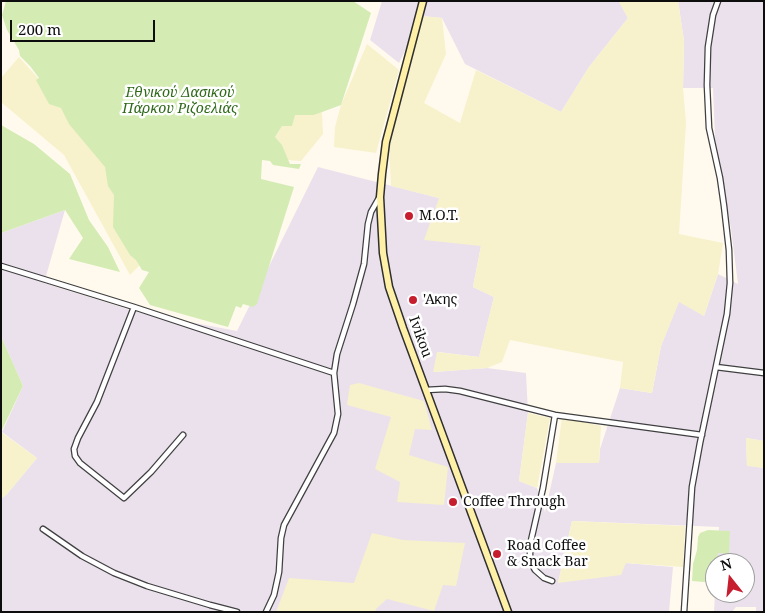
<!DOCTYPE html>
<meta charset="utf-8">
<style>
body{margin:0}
#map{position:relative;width:765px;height:613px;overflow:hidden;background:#fffaed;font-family:"Noto Serif",serif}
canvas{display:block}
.frame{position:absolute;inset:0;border:2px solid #0d0d0d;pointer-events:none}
.north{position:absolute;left:705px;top:553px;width:50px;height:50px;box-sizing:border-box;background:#fff;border:1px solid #9e9e9e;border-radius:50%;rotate:344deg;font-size:14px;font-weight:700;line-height:20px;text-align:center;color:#0d0d0d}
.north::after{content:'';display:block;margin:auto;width:18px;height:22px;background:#c61d2f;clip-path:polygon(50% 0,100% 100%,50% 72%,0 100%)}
.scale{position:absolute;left:10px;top:20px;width:145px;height:22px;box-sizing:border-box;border:2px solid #0d0d0d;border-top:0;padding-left:6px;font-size:15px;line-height:18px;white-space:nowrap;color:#0d0d0d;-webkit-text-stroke:4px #fff;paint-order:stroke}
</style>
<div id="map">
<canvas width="765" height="613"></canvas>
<div class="frame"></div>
<div class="north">N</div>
<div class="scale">200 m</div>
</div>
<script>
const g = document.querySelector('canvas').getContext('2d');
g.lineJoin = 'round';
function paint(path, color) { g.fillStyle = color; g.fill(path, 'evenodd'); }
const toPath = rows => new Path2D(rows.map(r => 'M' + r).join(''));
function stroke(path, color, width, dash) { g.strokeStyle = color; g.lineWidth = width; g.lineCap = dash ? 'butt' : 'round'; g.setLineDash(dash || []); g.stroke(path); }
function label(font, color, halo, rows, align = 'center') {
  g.font = font + ' "Noto Serif",serif'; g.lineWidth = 5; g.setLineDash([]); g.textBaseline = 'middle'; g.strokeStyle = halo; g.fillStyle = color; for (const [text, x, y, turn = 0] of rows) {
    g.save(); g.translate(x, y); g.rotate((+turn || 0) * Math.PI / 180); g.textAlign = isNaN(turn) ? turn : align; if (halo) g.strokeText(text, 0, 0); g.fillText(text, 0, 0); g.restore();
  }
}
const industrial = toPath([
 [382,1,619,1,628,18,589,67,561,112,465,64,442,18,422,16,399,63,370,40],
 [678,1,764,1,764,441,746,438,747,465,764,468,764,612,756,612,756,607,736,607,732,612,714,612,715,593,745,593,745,563,717,563,719,527,572,521,558,583,626,563,673,567,669,612,1,612,1,499,7,494,37,458,2,432,23,386,1,336,1,233,65,210,44,283,137,312,237,331,318,167,439,198,481,246,473,287,494,297,479,357,438,352,434,372,487,368,526,373,528,413,519,481,537,488,545,512,556,463,599,463,600,449,620,388,652,393,661,346,679,301,704,316,718,274,738,284,731,229,715,139,713,88,683,88,684,41]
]);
const farmland = toPath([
 [621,1,678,1,684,41,683,88,686,123,679,234,723,243,718,274,704,316,679,302,661,346,652,393,620,388,623,362,510,340,502,362,487,368,433,372,437,352,479,357,494,297,473,287,481,246,424,240,439,198,391,186,389,145,422,16,442,18,446,54,424,103,460,123,476,70,561,112,589,67,628,18,619,2],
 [367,44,399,70,376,153,334,147,335,127,341,105],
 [19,57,110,158,146,259,130,275,64,155,1,102,1,78],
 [322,112,323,134,301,161,288,160,282,145,275,137,282,126,295,115,314,115],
 [359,383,424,401,432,430,415,429,409,455,448,467,444,505,397,502,400,482,375,469,391,417,347,405,350,385],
 [528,413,550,418,537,488,519,481],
 [562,417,601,426,599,463,556,463],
 [1,432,37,458,7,494,1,499],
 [746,438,764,441,764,468,747,466],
 [572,521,685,526,683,567,626,563,621,575,558,583],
 [372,533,403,540,465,543,456,586,443,585,434,611,387,599,376,609,375,612,276,612,289,578,354,583]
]);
const green = toPath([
 [6,1,353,1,371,13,341,105,314,115,295,115,292,126,282,126,275,137,282,145,290,164,301,164,299,169,273,165,270,161,262,160,261,179,294,187,257,304,253,307,243,304,241,308,236,306,228,327,150,305,139,288,149,272,142,270,136,260,130,255,113,227,114,195,108,186,105,167,69,124,61,108,49,104,36,80,39,78,30,66,20,56,19,50,7,30,2,15],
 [1,125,34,144,70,174,89,220,108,247,120,272,69,259,83,238,65,210,1,233],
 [1,336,23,386,1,432],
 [708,530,730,531,729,554,718,553,717,563,715,563,715,583,692,581,693,564,697,550,698,537,700,533]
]);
const street = toPath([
 [1,266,134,307,334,373],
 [134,307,97,402,78,438,74,449,75,456,80,463,124,498,151,472,183,435],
 [716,367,764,373],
 [426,390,445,389,460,391,555,415,702,435],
 [43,529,82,556,114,573,147,586,210,605,237,612],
 [552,581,544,578,535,570,530,561,530,545,543,488,555,415],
 [266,612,274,595,279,572,281,538,284,525,334,433,338,414,334,373,337,354,353,304,364,264,368,224,371,212,379,198],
 [684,612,692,487,700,443,727,314,730,283,729,250,724,206,720,178,709,128,707,85,708,47,713,15,718,1]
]);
const secondary = toPath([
 [423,1,386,142,382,174,380,197,383,253,389,287,403,328,508,612]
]);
const markers = [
 [409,216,5,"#c61d2f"],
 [413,300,5,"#c61d2f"],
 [453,502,5,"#c61d2f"],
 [497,554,5,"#c61d2f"]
];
const parkNames = [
 ["Εθνικού Δασικού",180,93],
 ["Πάρκου Ριζοελιάς",180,109]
];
const poiNames = [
 ["M.O.T.",419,216],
 ["'Ακης",423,300],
 ["Coffee Through",463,502],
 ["Road Coffee",507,546],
 ["& Snack Bar",507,562]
];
const streetNames = [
 ["Ivikou",420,337,70]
];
paint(industrial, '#ebe1ed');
paint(farmland, '#f7f1cc');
paint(green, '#d4ecb4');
stroke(street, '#404040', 7);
stroke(secondary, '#2f2f2f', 9);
stroke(street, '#fff', 4.5);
stroke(secondary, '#fff0a8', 6);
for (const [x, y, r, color] of markers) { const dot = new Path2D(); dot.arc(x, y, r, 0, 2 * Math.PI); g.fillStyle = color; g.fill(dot); stroke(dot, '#fff', 2); }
label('italic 14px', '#2f6919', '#fff', parkNames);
label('14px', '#0d0d0d', '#fff', poiNames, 'left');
label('14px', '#0d0d0d', '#fff', streetNames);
</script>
